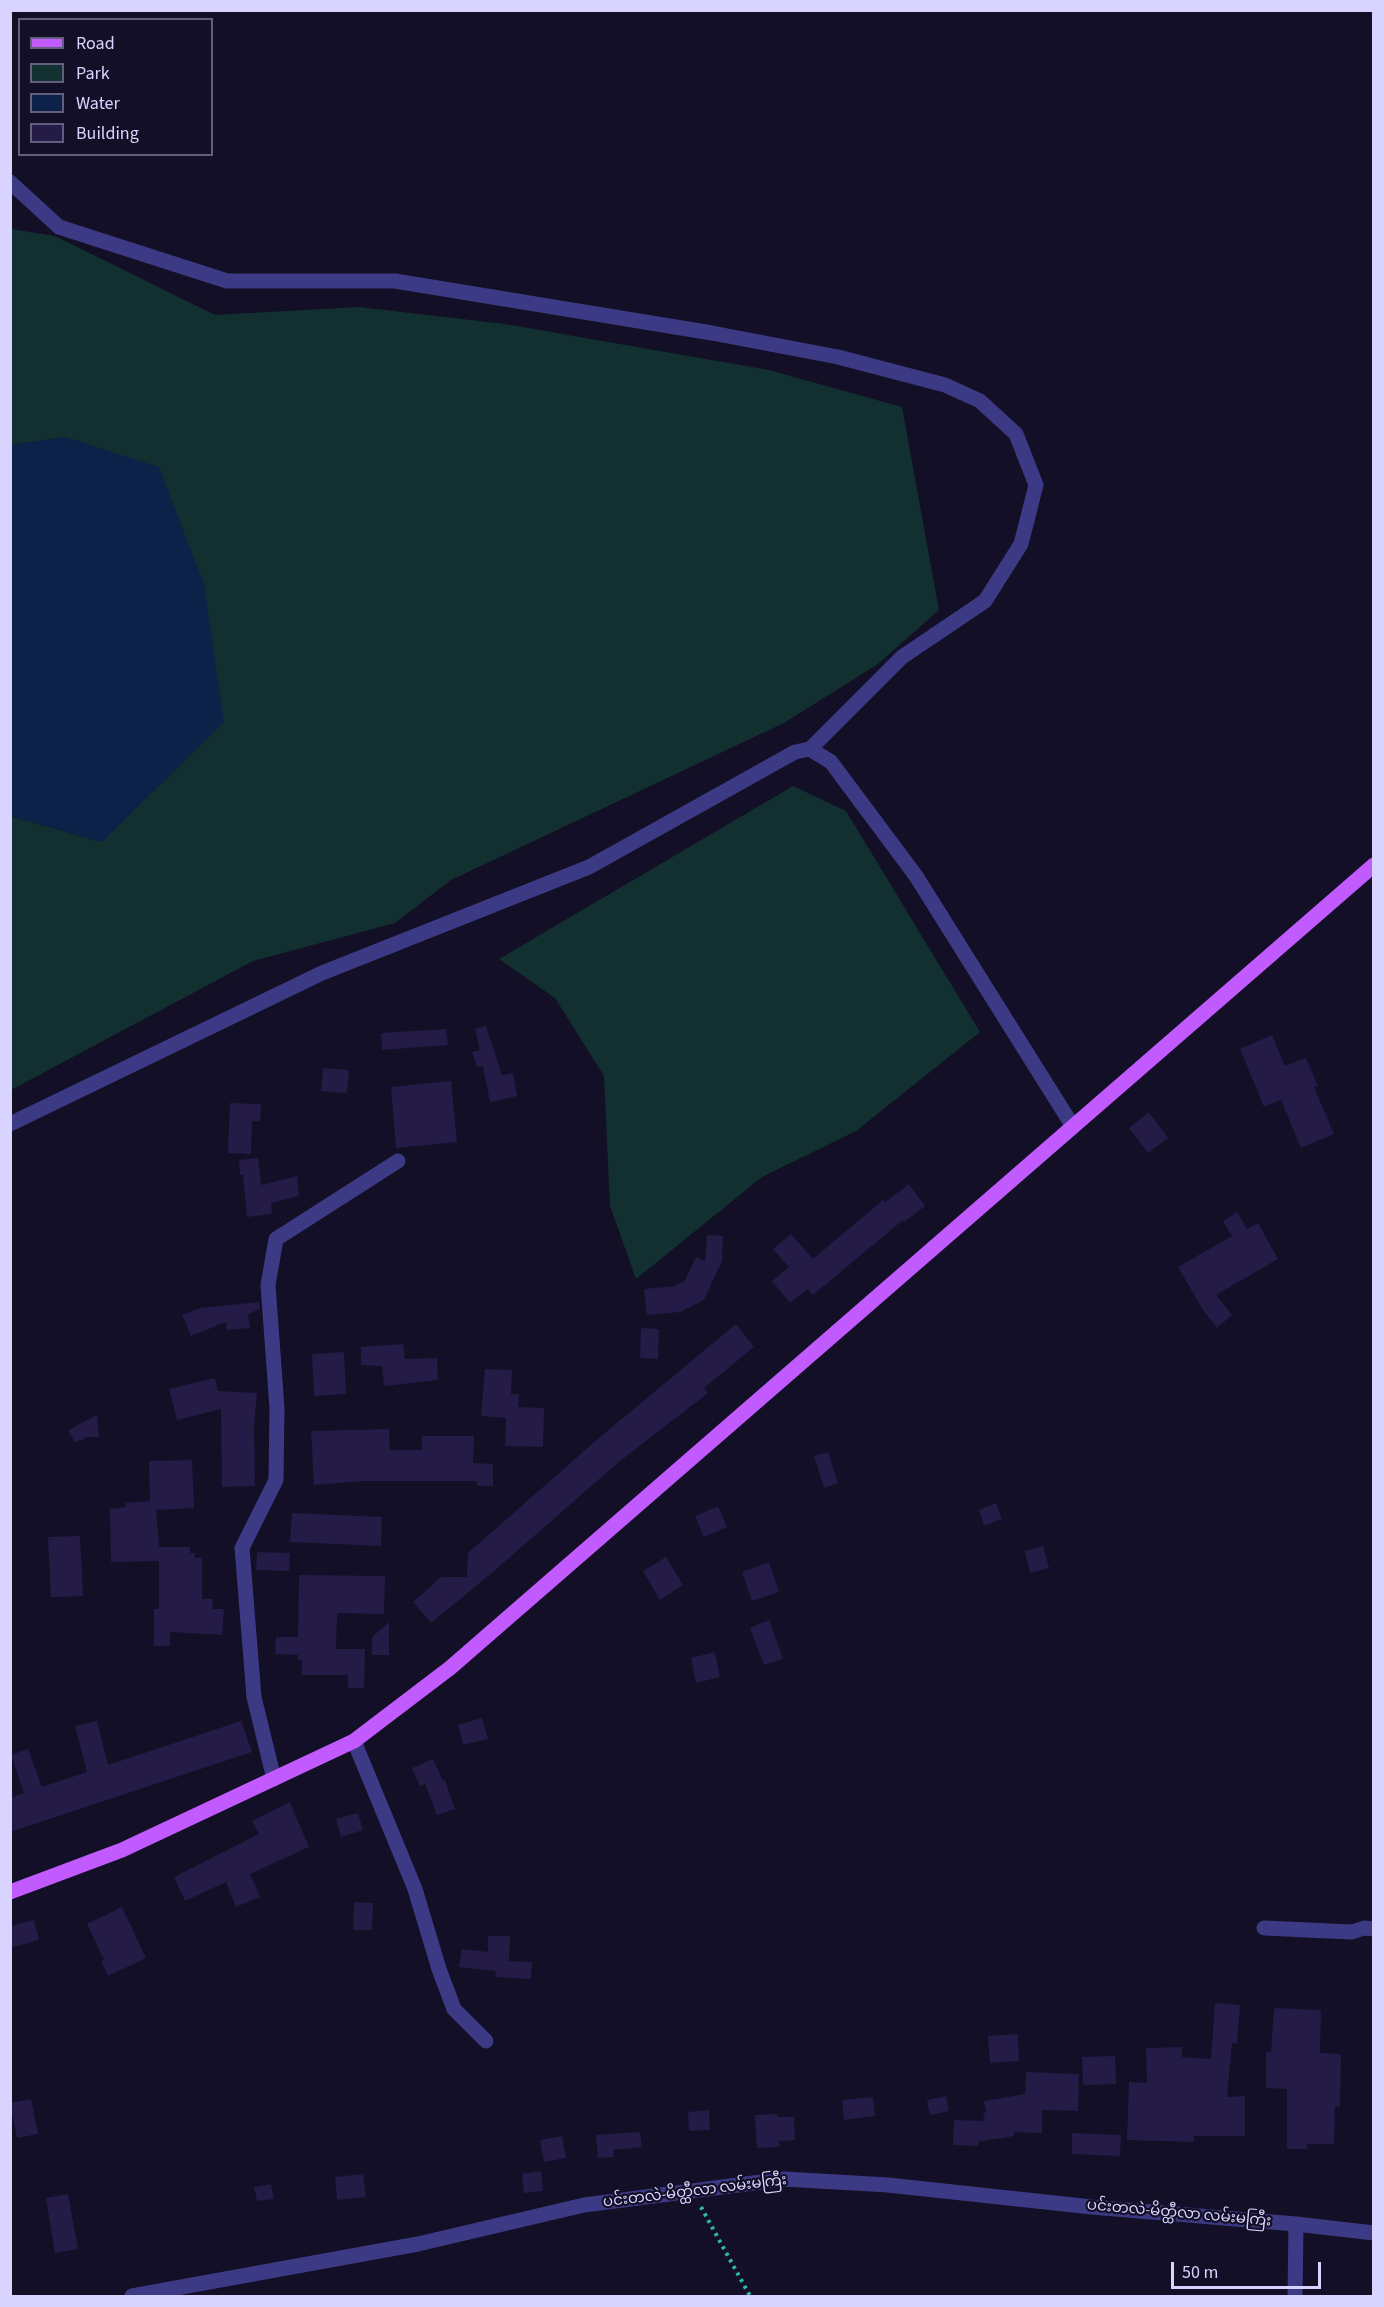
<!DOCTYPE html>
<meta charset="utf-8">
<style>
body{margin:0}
#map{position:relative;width:1384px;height:2307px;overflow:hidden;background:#130f26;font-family:"Source Sans 3",sans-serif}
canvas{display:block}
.frame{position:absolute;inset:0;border:12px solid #d9d4ff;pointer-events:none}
.legend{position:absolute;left:18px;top:18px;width:195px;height:138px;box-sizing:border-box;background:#130f26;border:2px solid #625e7d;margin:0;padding:8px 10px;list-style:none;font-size:18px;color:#d9d4ff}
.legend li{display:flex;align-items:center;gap:12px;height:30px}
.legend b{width:30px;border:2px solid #625e7d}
.scale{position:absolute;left:1171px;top:2262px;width:150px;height:27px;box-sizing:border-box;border:3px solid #d9d4ff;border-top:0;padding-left:8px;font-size:18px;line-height:21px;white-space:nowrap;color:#d9d4ff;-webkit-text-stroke:4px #130f26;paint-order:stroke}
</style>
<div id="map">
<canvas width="1384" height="2307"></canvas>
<div class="frame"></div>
<ul class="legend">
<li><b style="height:8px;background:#c25bff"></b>Road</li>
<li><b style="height:16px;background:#12302f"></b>Park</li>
<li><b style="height:16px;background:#0c2248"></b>Water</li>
<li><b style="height:16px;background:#241b47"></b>Building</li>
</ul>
<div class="scale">50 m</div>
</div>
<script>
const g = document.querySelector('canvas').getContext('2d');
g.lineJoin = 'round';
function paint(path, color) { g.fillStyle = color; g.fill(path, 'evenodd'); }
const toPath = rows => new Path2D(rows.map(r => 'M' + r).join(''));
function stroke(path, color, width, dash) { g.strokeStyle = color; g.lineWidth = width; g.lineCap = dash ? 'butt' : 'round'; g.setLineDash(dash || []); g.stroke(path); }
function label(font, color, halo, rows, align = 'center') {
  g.font = font + ' "Source Sans 3","Noto Sans Myanmar",sans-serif'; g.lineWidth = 4.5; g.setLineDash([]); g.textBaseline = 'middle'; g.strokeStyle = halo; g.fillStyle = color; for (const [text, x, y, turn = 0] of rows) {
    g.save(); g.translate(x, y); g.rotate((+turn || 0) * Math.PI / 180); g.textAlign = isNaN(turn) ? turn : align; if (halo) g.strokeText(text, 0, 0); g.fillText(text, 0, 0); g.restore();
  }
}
const green = toPath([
 [11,229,55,236,215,315,359,307,505,324,769,370,902,407,939,610,878,664,784,723,451,880,395,923,253,961,11,1090,11,816,102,842,65,437,11,445],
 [793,786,846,811,980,1032,856,1131,762,1177,636,1279,610,1206,604,1076,555,998,499,959]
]);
const water = toPath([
 [65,437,159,467,204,584,224,722,102,842,11,816,11,445]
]);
const building = toPath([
 [486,1026,502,1075,513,1073,517,1096,490,1102,483,1067,477,1067,472,1052,480,1050,475,1029],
 [446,1029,448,1045,382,1050,381,1033],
 [1272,1035,1285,1066,1306,1058,1318,1086,1314,1087,1334,1134,1301,1148,1281,1100,1264,1107,1240,1049],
 [323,1068,349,1070,347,1093,321,1091],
 [451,1081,457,1142,396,1148,391,1087],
 [230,1103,261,1104,260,1121,252,1121,251,1154,228,1153],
 [1149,1112,1168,1138,1148,1153,1129,1128],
 [258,1158,261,1185,297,1176,299,1196,271,1203,272,1214,247,1217,243,1175,240,1175,239,1160],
 [909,1184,925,1206,904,1222,903,1220,813,1295,807,1289,790,1303,772,1281,789,1267,773,1249,791,1234,813,1259,883,1200,885,1202],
 [1237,1212,1247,1229,1258,1223,1278,1259,1216,1295,1232,1315,1217,1328,1203,1310,1178,1267,1232,1236,1223,1221],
 [707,1235,723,1236,722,1261,704,1300,680,1312,647,1315,644,1289,675,1286,685,1280,696,1257,705,1261],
 [259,1302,260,1309,248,1314,250,1328,227,1330,226,1322,191,1336,182,1315,200,1308],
 [736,1324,754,1347,704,1388,708,1393,620,1461,493,1572,431,1623,413,1602,441,1577,467,1577,468,1553,600,1437],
 [641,1328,659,1329,658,1359,640,1358],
 [403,1344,405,1359,437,1358,438,1380,384,1386,382,1366,361,1365,361,1347],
 [344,1352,346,1394,314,1396,312,1354],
 [485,1369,512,1370,511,1394,519,1394,518,1407,544,1408,543,1447,505,1446,506,1418,481,1416],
 [215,1378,218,1391,257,1393,254,1427,255,1486,222,1487,221,1409,177,1420,169,1389],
 [97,1415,99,1437,87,1437,75,1443,68,1430],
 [389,1429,390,1450,422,1450,422,1436,474,1436,473,1463,493,1464,493,1486,477,1486,477,1481,364,1481,314,1485,311,1431],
 [828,1452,838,1483,824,1488,814,1456],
 [192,1460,194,1508,156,1510,159,1547,190,1547,190,1553,195,1553,195,1558,202,1557,202,1599,213,1599,212,1609,224,1609,222,1635,170,1632,170,1646,154,1646,154,1609,159,1609,159,1561,111,1562,110,1509,126,1507,125,1503,150,1501,149,1461],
 [996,1503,1002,1519,984,1526,979,1510],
 [718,1506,727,1527,704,1537,695,1516],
 [292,1513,382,1517,381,1546,290,1542],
 [80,1536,83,1596,51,1597,48,1537],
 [1043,1546,1049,1568,1030,1573,1025,1551],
 [257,1552,290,1553,289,1571,256,1570],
 [666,1557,683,1585,660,1600,643,1571],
 [769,1562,779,1592,752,1601,742,1572],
 [299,1575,385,1576,384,1614,337,1613,336,1649,365,1649,364,1688,348,1688,348,1675,302,1675,302,1661,298,1660,298,1655,275,1654,276,1637,298,1637],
 [769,1620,783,1659,764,1665,750,1628],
 [389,1622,389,1655,372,1655,372,1637],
 [715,1652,720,1677,696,1683,691,1658],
 [482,1718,488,1739,463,1745,458,1725],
 [97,1721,108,1765,241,1721,252,1752,10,1832,10,1798,24,1793,11,1755,28,1749,42,1787,87,1772,75,1726],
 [433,1759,443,1781,445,1780,455,1809,437,1815,425,1784,420,1786,412,1768],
 [290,1802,309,1847,250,1874,260,1897,236,1907,226,1882,185,1901,174,1877,259,1834,252,1821],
 [358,1813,363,1830,341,1837,336,1819],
 [354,1902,373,1903,372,1930,353,1930],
 [122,1907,146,1958,108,1976,101,1961,104,1960,87,1924],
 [34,1920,39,1940,10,1948,10,1926],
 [488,1936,510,1936,509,1961,532,1962,531,1979,495,1977,496,1971,459,1967,462,1949,488,1952],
 [1215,2003,1240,2005,1237,2044,1232,2043,1227,2097,1245,2096,1245,2136,1194,2136,1194,2142,1127,2140,1129,2082,1147,2083,1146,2048,1182,2047,1182,2057,1211,2059],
 [1274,2008,1321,2010,1320,2053,1341,2054,1340,2107,1335,2107,1334,2144,1307,2144,1307,2149,1287,2149,1287,2089,1266,2088,1266,2052,1271,2052],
 [1018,2034,1019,2061,990,2063,988,2036],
 [1115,2056,1116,2084,1083,2085,1082,2057],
 [1026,2072,1079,2074,1078,2111,1042,2110,1042,2133,1014,2132,1014,2136,978,2142,978,2146,953,2145,954,2120,985,2121,983,2113,986,2112,984,2101,1025,2094],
 [946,2096,949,2111,930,2115,927,2100],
 [873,2097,875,2116,844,2120,842,2100],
 [31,2099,38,2134,17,2138,10,2103],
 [709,2110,710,2130,689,2131,688,2112],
 [778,2114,778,2117,794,2117,795,2140,779,2141,780,2147,757,2148,755,2115],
 [640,2132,642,2147,613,2150,614,2157,598,2158,596,2135],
 [1072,2133,1121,2135,1120,2156,1072,2154],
 [562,2136,566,2158,544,2162,540,2140],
 [541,2171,543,2191,524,2193,522,2174],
 [363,2174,366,2197,337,2200,335,2177],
 [271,2184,274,2199,257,2201,254,2187],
 [68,2194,78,2249,55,2253,46,2198]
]);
const path = toPath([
 [701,2207,750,2296]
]);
const minor = toPath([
 [10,182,59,227,227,281,395,281,712,333,838,357,945,385,980,401,1016,434,1036,485,1021,544,985,601,902,657,810,749],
 [10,1124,322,973,589,867,795,752,810,749,831,762,916,876,1072,1125],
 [354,1741,415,1889,439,1969,454,2009,486,2041],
 [274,1779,254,1697,242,1548,276,1480,277,1408,268,1285,276,1239,398,1161],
 [1264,1928,1352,1932,1364,1928,1374,1929],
 [132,2296,418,2244,584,2205,784,2179,888,2185,1092,2207,1296,2224,1374,2233],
 [1295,2296,1296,2224]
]);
const major = toPath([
 [10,1892,122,1850,354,1741,450,1668,1374,865]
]);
const streetNames = [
 ["ပင်းတလဲ-မိတ္ထီလာ လမ်းမကြီး",695,2192,-7],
 ["ပင်းတလဲ-မိတ္ထီလာ လမ်းမကြီး",1179,2214,5]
];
paint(green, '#12302f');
paint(water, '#0c2248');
paint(building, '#241b47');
stroke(path, '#2fb8b0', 4, [3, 4.5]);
stroke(minor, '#3d3a85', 15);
stroke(major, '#c25bff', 15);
label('15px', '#d9d4ff', '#130f26', streetNames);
</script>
